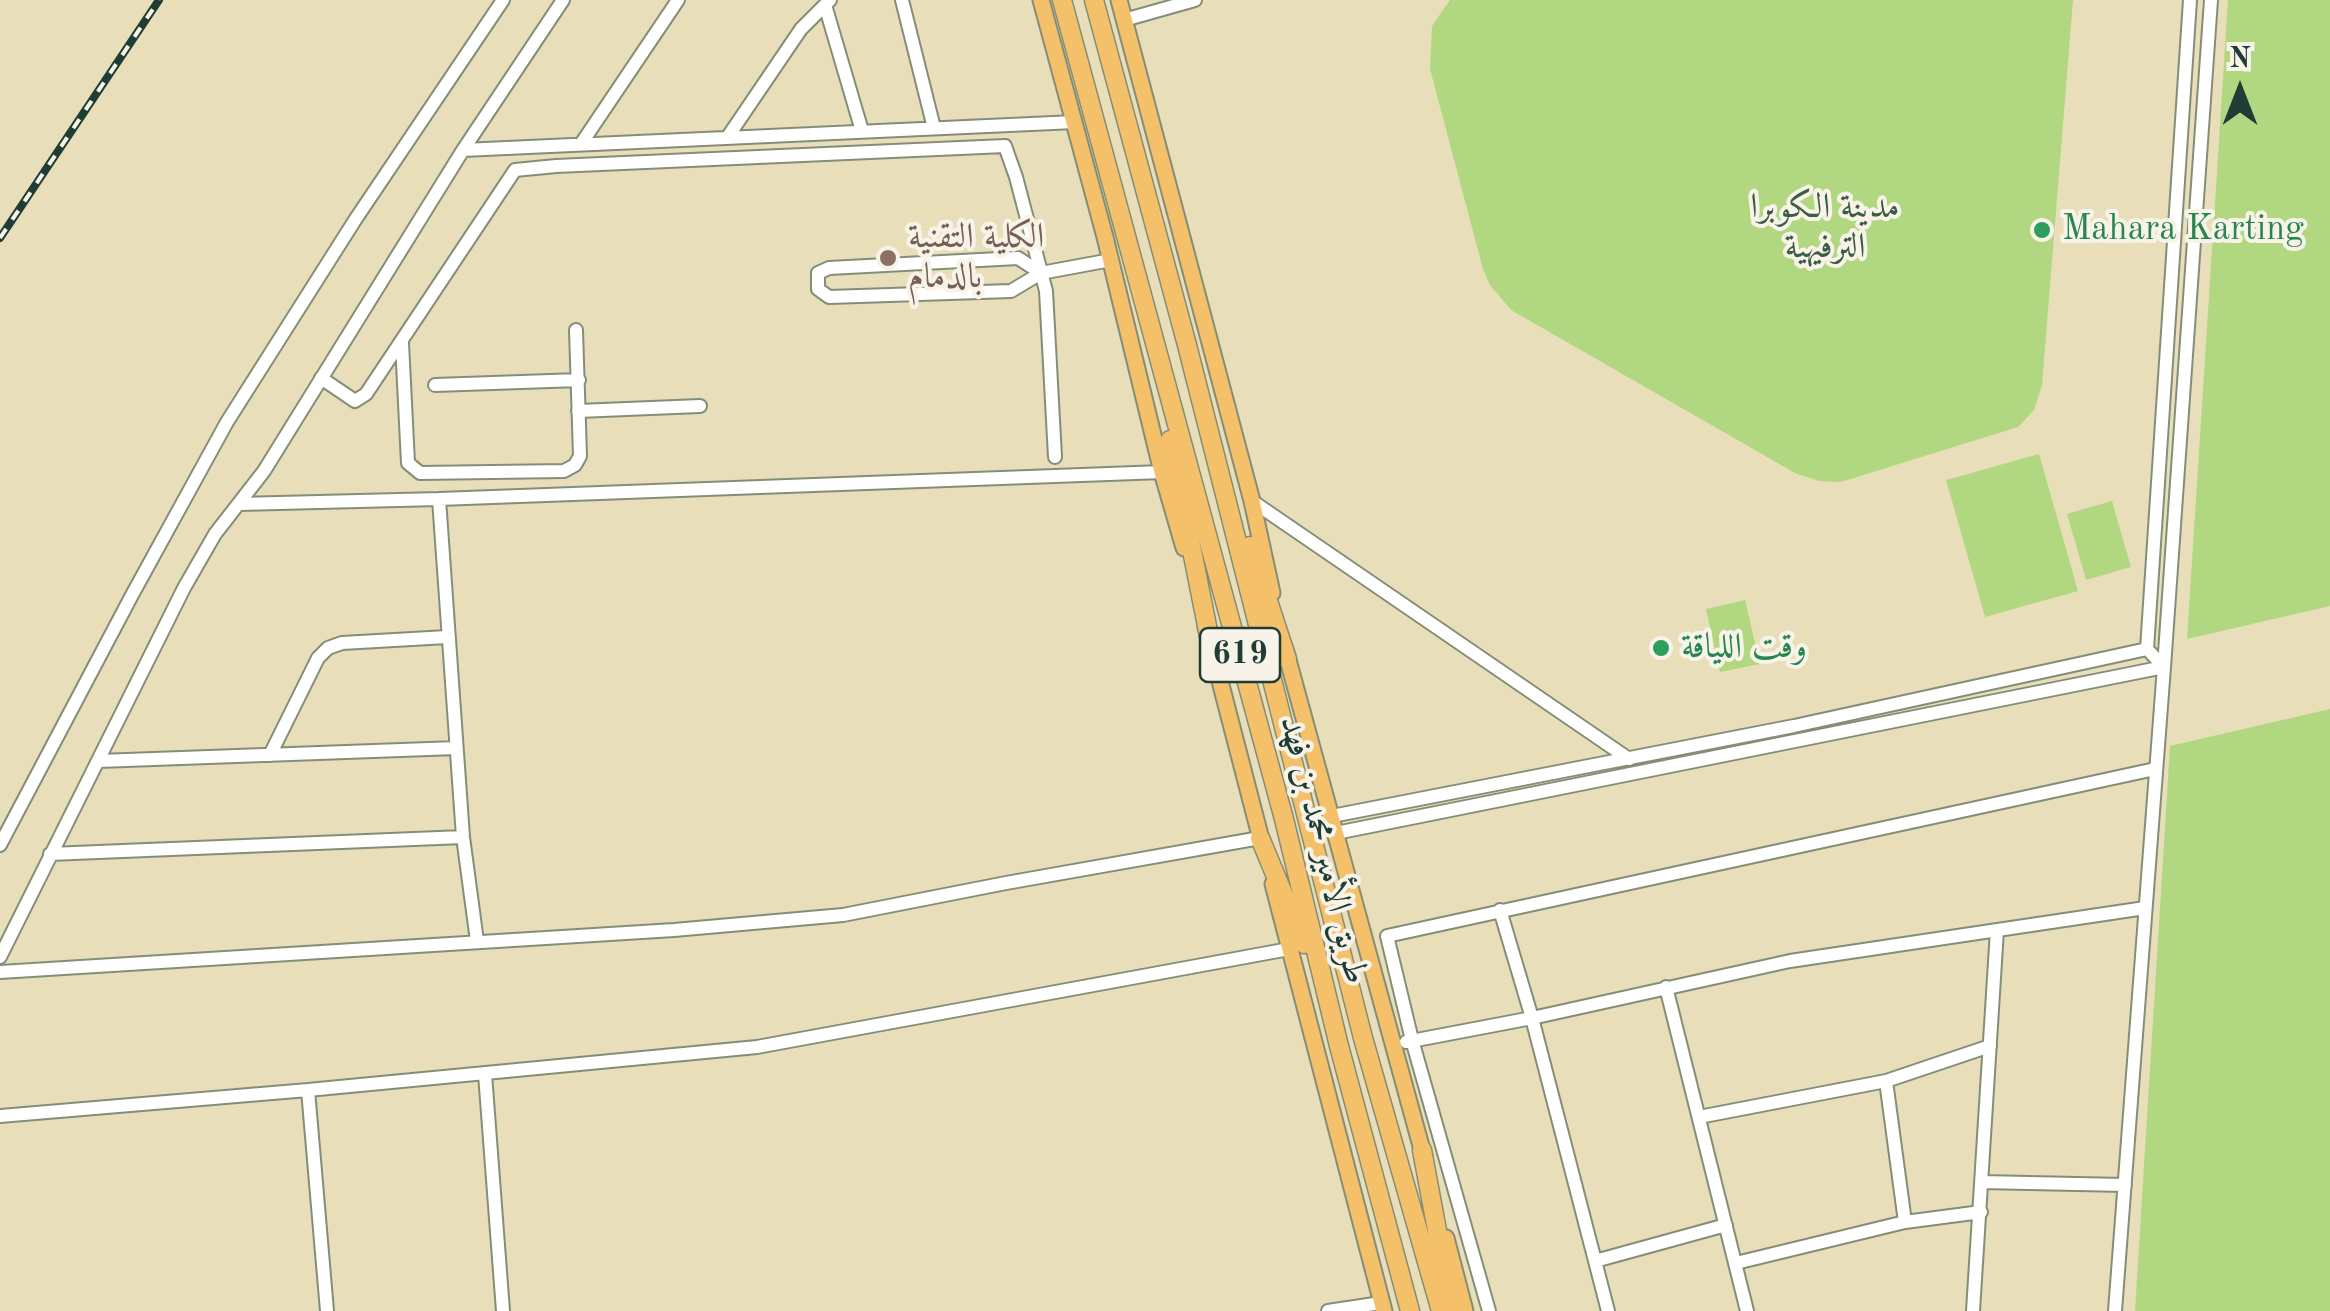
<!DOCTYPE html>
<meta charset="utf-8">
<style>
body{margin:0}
#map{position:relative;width:2330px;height:1311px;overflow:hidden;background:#e8deba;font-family:"Old Standard TT",serif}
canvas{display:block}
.north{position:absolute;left:2190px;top:40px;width:100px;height:100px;-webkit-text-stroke:8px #f7f3e8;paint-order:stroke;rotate:0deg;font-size:28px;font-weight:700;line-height:40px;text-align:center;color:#1f3d34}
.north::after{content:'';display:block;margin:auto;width:35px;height:45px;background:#1f3d34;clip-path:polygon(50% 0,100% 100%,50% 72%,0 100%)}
</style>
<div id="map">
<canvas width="2330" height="1311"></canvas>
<div class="north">N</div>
</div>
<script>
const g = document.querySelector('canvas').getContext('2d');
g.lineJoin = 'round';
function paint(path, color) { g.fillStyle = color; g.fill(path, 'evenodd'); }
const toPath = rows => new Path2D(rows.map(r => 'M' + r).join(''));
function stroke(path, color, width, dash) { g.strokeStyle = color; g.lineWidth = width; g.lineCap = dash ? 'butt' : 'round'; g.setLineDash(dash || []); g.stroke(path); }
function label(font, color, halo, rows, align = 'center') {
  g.font = font + ' "Old Standard TT",Amiri,serif'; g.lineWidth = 8; g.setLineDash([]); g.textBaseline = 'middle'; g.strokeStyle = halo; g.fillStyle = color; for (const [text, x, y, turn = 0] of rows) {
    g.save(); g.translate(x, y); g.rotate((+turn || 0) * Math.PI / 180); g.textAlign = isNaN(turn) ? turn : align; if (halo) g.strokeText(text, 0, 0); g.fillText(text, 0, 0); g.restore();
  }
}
const green = toPath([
 [1450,0,2073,0,2042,385,2034,410,2018,427,1841,482,1819,481,1795,473,1511,310,1490,285,1483,269,1430,69,1432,26],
 [2228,0,2330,0,2330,606,2187,639],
 [2039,454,2078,591,1985,617,1946,480],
 [2112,501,2131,567,2086,580,2067,514],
 [1745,600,1760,664,1720,672,1706,609],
 [2330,709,2330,1311,2135,1311,2170,746]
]);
const minor = toPath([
 [902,0,934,128],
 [825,5,862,131],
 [1124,20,1195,0],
 [727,138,801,29,830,0],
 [581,144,678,0],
 [463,150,1075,122],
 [1041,273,1011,291,829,297,818,289,818,273,829,268,1018,258,1041,273,1111,260],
 [402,343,408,463,420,473,564,471,575,465,580,456,576,330],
 [321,378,355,401,366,394,515,170,556,166,1005,146,1016,177,1046,291,1055,457],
 [435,385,579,380],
 [578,411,700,406],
 [439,499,463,837,477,941],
 [1252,501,1629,759],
 [239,504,439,499,1162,472],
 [270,755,318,658,328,648,342,643,447,637],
 [99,761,456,748],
 [1332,816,1794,726,2147,649,2190,0],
 [1336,833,2164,667,2211,0],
 [0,845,132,595,227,422,355,220,503,0],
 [50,854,463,837],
 [1500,910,1532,1018,1608,1311],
 [0,957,184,588,215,534,264,471,463,150,563,0],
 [0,972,674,930,843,915,1006,883,1260,838],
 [1666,987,1747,1311],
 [1406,1042,1532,1018,1790,961,2145,908],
 [485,1074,503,1311],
 [1886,1081,1905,1222],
 [308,1090,327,1311],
 [0,1116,308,1090,757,1047,1289,949],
 [1699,1117,1886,1081,1990,1046],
 [1981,1182,2125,1185],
 [1595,1261,1726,1225],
 [1736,1263,1905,1222,1981,1212],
 [1328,1311,1381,1303],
 [1489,1311,1412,1040,1387,936,2155,769],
 [1973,1311,1997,930],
 [2115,1311,2164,667,2147,649]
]);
const major = toPath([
 [1041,0,1105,237,1162,472,1184,548],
 [1119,0,1252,501,1272,593],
 [1206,627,1263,847],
 [1285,649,1424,1157],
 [1273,884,1384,1311],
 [1446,1238,1465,1311]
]);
const highway = toPath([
 [1062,0,1284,819,1339,1046,1410,1311],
 [1094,0,1187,345,1363,1038,1441,1311],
 [1170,440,1209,636],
 [1250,546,1287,659],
 [1260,838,1304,944],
 [1422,1150,1452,1311]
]);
const rail = toPath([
 [0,238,159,0]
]);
const markers = [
 [2042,230,10,"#2e9e5b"],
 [888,258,10,"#8d6e63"],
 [1661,648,10,"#2e9e5b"]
];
const shields = [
 [1240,655,80]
];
const shieldNames = [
 ["619",1240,655]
];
const parkNames = [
 ["مدينة الكوبرا",1825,208],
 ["الترفيهية",1825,248]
];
const leisureNames = [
 ["Mahara Karting",2062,230],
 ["وقت اللياقة",1681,648]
];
const educationNames = [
 ["الكلية التقنية",908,238],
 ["بالدمام",908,278]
];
const streetNames = [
 ["طريق الأمير محمد بن فهد",1323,850,76]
];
paint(green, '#b1d780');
stroke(minor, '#848e77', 16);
stroke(major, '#848e77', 19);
stroke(highway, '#848e77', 21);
stroke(minor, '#fff', 12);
stroke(major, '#f4c16a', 15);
stroke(highway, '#f4c16a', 18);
stroke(rail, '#1f3d34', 8);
stroke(rail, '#f7f3e8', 4, [11]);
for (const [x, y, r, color] of markers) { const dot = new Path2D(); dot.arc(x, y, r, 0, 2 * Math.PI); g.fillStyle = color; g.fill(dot); stroke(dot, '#f7f3e8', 4); }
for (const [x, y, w] of shields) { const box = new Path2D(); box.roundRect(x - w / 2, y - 27, w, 54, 8); g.fillStyle = '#f7f3e8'; g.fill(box); stroke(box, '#1f3d34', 2.5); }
label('bold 32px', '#1f3d34', null, shieldNames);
label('35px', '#3c5c43', '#f7f3e8', parkNames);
label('35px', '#27864d', '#f7f3e8', leisureNames, 'left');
label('35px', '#785e54', '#f7f3e8', educationNames, 'left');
label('35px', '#1f3d34', '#f7f3e8', streetNames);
</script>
